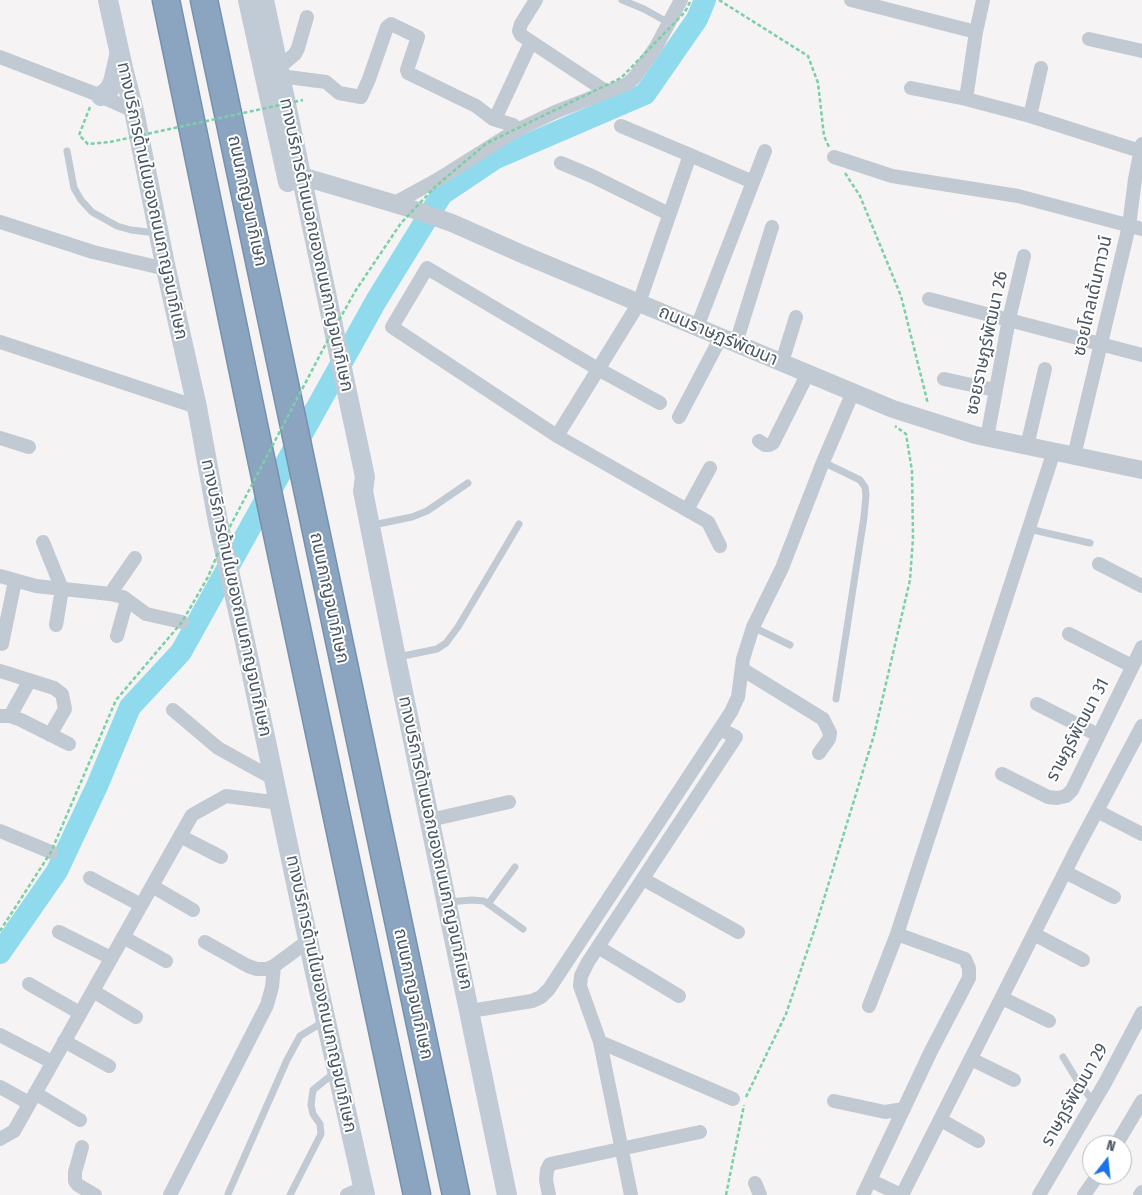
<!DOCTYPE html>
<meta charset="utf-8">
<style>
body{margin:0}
#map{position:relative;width:1142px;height:1195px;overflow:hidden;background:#f5f3f3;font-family:"Fira Sans Condensed",sans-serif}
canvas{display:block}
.north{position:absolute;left:1082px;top:1135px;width:50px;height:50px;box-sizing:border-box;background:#fff;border:1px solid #b7bbc0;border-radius:50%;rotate:16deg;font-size:14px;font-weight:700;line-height:20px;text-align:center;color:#4a5661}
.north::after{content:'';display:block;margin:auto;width:18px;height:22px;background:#1a73e8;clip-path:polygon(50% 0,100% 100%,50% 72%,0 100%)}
</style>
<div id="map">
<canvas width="1142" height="1195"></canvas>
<div class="north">N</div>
</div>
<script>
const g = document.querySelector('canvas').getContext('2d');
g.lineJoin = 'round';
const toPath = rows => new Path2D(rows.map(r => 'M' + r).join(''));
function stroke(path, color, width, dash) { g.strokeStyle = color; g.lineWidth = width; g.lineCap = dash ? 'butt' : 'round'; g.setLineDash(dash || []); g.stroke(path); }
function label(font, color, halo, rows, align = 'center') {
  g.font = font + ' "Fira Sans Condensed","Noto Sans Thai",sans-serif'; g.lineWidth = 4; g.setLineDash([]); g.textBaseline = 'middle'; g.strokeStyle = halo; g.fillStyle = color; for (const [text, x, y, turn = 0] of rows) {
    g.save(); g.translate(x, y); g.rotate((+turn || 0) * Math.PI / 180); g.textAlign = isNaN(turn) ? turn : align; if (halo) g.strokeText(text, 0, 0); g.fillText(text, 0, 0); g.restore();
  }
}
const canal = toPath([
 [703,0,704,1]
]);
const river = toPath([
 [0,953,57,871,97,786,130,707,181,652,376,301,442,194,494,159,645,94,697,19,705,0]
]);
const path = toPath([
 [719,0,808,56,818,83,824,136,829,147],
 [90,107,79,135,88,144,110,142],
 [845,173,860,196,901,296,928,404],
 [746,1097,786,1014,815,928,874,735,910,580,913,538,912,471,906,434,895,426],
 [726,1195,744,1105]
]);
const service = toPath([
 [622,0,644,9,669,23],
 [67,151,74,188,81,200,92,212,117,226,131,230,156,233],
 [823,462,860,480,865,487,866,495,864,517,836,699],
 [373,525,412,517,427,511,468,483],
 [1029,529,1090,543],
 [753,627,790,645],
 [398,657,437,649,446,643,458,627,519,524],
 [448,902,472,900,484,901,523,929],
 [488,904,515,867],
 [1063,1057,1080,1085,1094,1102],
 [228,1194,287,1060,300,1036,323,1022],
 [290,1195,321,1134,320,1124,313,1114,311,1105,313,1090,334,1073]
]);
const minor = toPath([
 [536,0,521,24,519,31,521,35,607,92],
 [851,0,976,32],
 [1089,39,1142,51],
 [0,57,96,94,134,111],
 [278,68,295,54,298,48,307,17],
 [280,76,326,82,339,93,361,97,369,79,387,27,391,24,418,37,407,70,408,73,476,106,493,119,513,125,518,130],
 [911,88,966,99,1030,116,1140,151],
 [966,99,976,32,983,0],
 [1030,116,1041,68],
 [495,119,531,42],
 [690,155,753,182],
 [834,157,892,176,1018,196,1142,229],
 [561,163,592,176,669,214],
 [393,204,437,180,515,131,555,112,627,84,634,78,656,47,681,0],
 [0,222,93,252,166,269],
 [929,299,1142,355],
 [697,327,765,151],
 [0,342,197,407],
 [736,343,772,227],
 [782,362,796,317],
 [944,379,995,390],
 [660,403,598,369,427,268,392,327,557,436,708,522,720,546],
 [679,417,721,337],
 [557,436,639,303,690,155,621,126],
 [0,438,29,447],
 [987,438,1009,319,1024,256],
 [759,441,765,445,769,445,773,443,808,373],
 [1027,446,1045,369],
 [1074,456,1129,226,1135,179,1142,144],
 [687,510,710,468],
 [43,542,62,589,56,625],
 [1099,564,1142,586],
 [0,576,36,586,110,594,123,597,146,614,182,622],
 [110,594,135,558],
 [1069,634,1132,666],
 [117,636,127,600],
 [2,644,15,581],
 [742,669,823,719,830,733,829,739,819,753],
 [0,671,54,688,62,694,65,709,50,735],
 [1037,704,1098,735],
 [173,710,218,748,274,779],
 [0,716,10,716,21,720,69,744],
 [10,716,30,680],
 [1002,774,1048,797,1057,798,1066,796,1072,790,1142,647],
 [1097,811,1142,834],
 [430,820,509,802],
 [0,831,51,852],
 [180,836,221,857],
 [1065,872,1114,897],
 [90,878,141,905],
 [643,879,738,932],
 [152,886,193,910],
 [59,932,111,958],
 [1034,934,1083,960],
 [123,937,166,961],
 [205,942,248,966,257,969,267,969,274,966,308,941],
 [598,947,679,996],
 [29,984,80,1013],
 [93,991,136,1017],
 [1002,998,1049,1021],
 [869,1006,897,934,1054,451],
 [470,1011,532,1001,541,997,549,989,731,712,738,697,743,659,753,627,782,568,823,462,853,392],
 [0,1035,52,1062],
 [64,1041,109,1066],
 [600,1042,733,1099],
 [971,1059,1014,1080],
 [0,1087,29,1103],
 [35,1093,80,1120],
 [834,1101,885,1112,904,1109],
 [941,1120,978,1141],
 [0,1139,14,1131,192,815,226,796,280,803],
 [1116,1145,1142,1101],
 [82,1147,75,1172,75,1181,78,1185,95,1195],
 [755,1183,760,1195],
 [878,1184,901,1195],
 [170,1195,267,1005,272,987,274,966],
 [347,1195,363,1188],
 [549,1195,546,1180,547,1170,550,1164,700,1132],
 [631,1195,600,1042,580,986,581,976,588,962,736,737,720,729],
 [863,1195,931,1051,969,978,969,968,965,959,897,934],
 [902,1195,1076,850,1142,726],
 [1039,1195,1105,1083,1142,1013],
 [1084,1195,1098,1175],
 [1140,1195,1142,1192]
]);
const tertiary = toPath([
 [301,176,409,208,452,223,522,254,893,409,975,435,1142,470]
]);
const secondary = toPath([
 [108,0,123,68,134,111,166,269,197,407,218,522,245,642,314,968,365,1195],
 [248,0,288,182],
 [264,0,365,477,363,491,396,658,507,1195],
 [101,96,109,90,113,82,119,56]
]);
const motorway = toPath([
 [166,0,255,430,417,1195],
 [204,0,456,1195]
]);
const pathBridge = toPath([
 [110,142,303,100],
 [0,931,51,852,116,700,182,622,208,577,225,536,330,336,356,290,401,223,436,186,487,143,621,78,685,12,691,0]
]);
const streetNames = [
 ["ทางบริการด้านในของถนนกาญจนาภิเษก",152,201,78],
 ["ถนนกาญจนาภิเษก",247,201,78],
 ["ทางบริการด้านนอกของถนนกาญจนาภิเษก",316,245,78],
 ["ซอยโกลเด้นทาวน์",1093,296,-77],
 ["ถนนราษฏร์พัฒนา",718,336,23],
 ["ซอยราษฎร์พัฒนา 26",987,343,-78],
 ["ทางบริการด้านในของถนนกาญจนาภิเษก",236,598,78],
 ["ถนนกาญจนาภิเษก",329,598,78],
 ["ราษฎร์พัฒนา 31",1078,730,-62],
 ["ทางบริการด้านนอกของถนนกาญจนาภิเษก",435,843,78],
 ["ทางบริการด้านในของถนนกาญจนาภิเษก",321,994,78],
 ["ถนนกาญจนาภิเษก",413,994,78],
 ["ราษฎร์พัฒนา 29",1075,1095,-60]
];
stroke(canal, '#90daee', 12);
stroke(river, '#90daee', 22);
stroke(motorway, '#7690ad', 29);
stroke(path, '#7ad0a6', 2.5, [4, 2.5]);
stroke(service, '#c1cad2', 7);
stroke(minor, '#c1cad2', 14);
stroke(tertiary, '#c1cad2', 18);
stroke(secondary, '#c1cbd6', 20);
stroke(motorway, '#8ba5c1', 26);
stroke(pathBridge, '#7ad0a6', 2.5, [4, 2.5]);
label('18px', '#4a5661', '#fff', streetNames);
</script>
